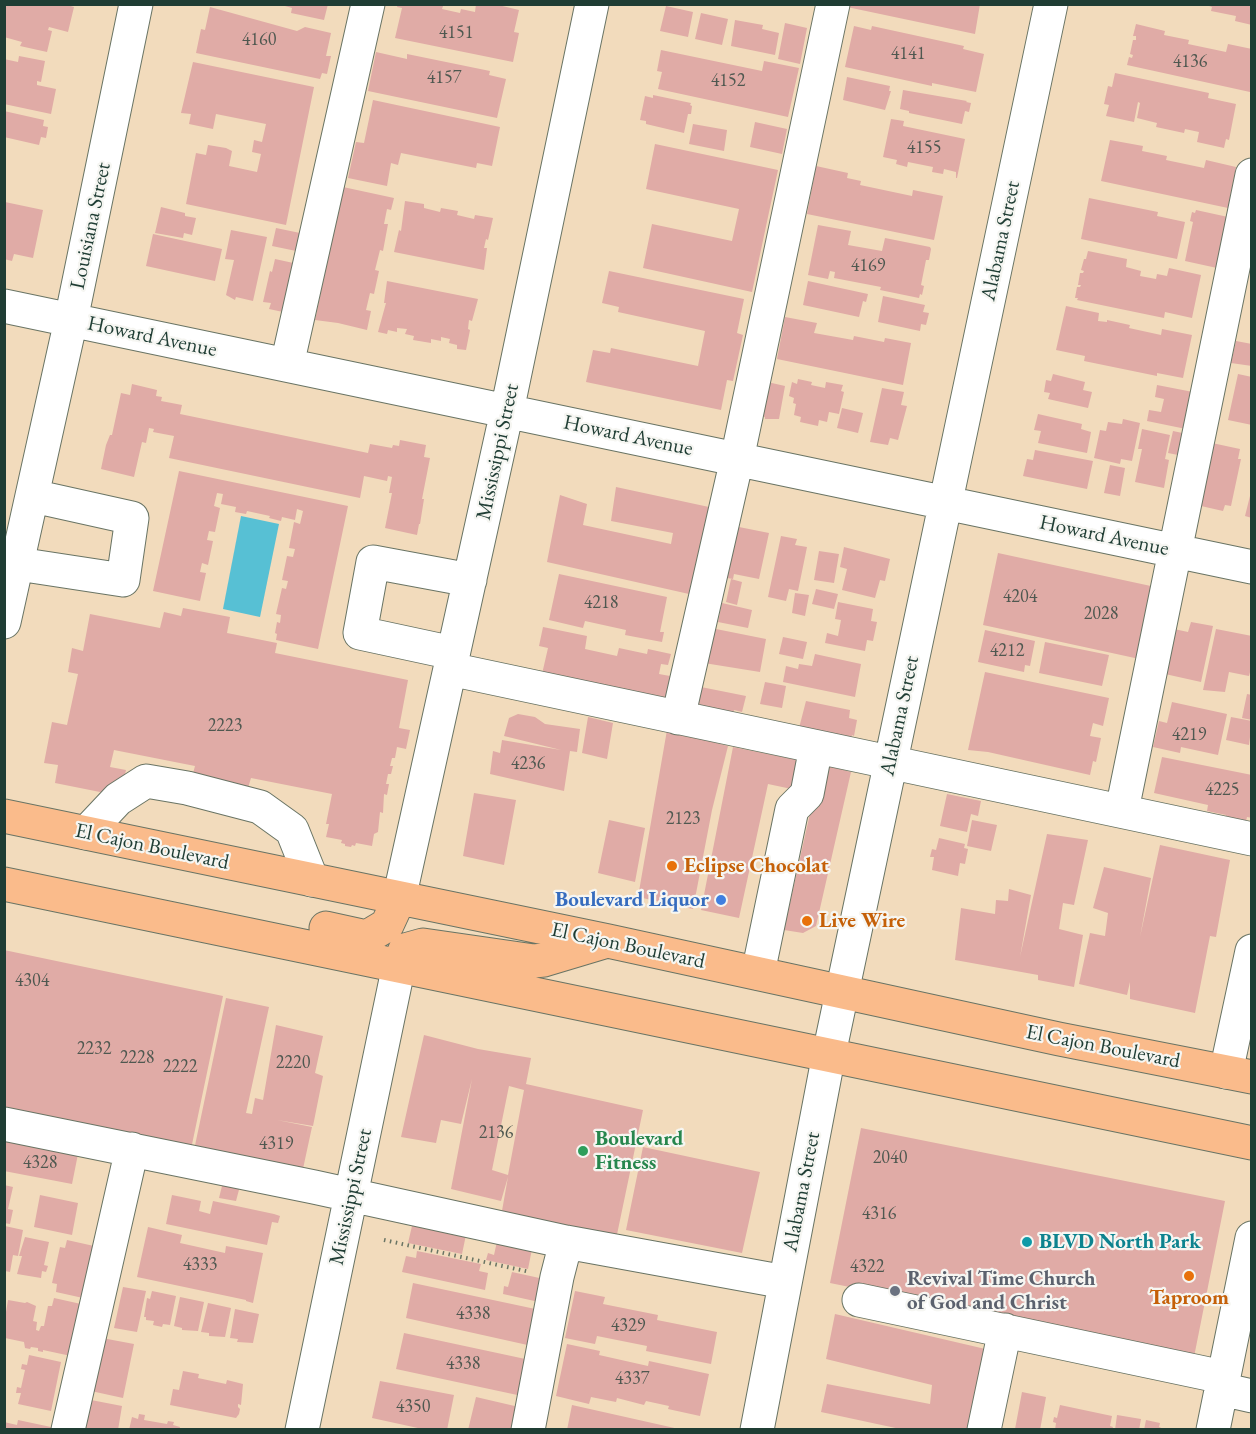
<!DOCTYPE html>
<style>
body{margin:0}
#map{position:relative;width:1256px;height:1434px;overflow:hidden;background:#f2dbbc;font-family:"EB Garamond",serif}
canvas{display:block}
.frame{position:absolute;inset:0;border:6px solid #1f3d34;pointer-events:none}
</style>
<div id="map">
<canvas width="1256" height="1434"></canvas>
<div class="frame"></div>
</div>
<script>
const g = document.querySelector('canvas').getContext('2d');
g.lineJoin = 'round';
function paint(path, color) { g.fillStyle = color; g.fill(path, 'evenodd'); }
const toPath = rows => new Path2D(rows.map(r => 'M' + r).join(''));
function stroke(path, color, width, dash) { g.strokeStyle = color; g.lineWidth = width; g.lineCap = dash ? 'butt' : 'round'; g.setLineDash(dash || []); g.stroke(path); }
function label(font, color, halo, rows, align = 'center') {
  g.font = font + ' "EB Garamond",serif'; g.lineWidth = 4.5; g.setLineDash([]); g.textBaseline = 'middle'; g.strokeStyle = halo; g.fillStyle = color; for (const [text, x, y, turn = 0] of rows) {
    g.save(); g.translate(x, y); g.rotate((+turn || 0) * Math.PI / 180); g.textAlign = isNaN(turn) ? turn : align; if (halo) g.strokeText(text, 0, 0); g.fillText(text, 0, 0); g.restore();
  }
}
const water = toPath([
 [241,516,279,524,260,617,223,609]
]);
const building = toPath([
 [4,4,64,4,74,7,68,32,49,27,48,30,52,31,47,52,20,46,22,42,4,37],
 [278,4,328,4,324,20,291,13,292,8],
 [398,4,437,4,443,6,442,9,460,13,461,9,475,12,476,4,494,4,519,10,514,32,519,33,513,62,395,38,402,8,397,7],
 [847,4,980,4,975,34,847,7],
 [1203,4,1252,4,1252,25,1235,21,1236,16,1211,11,1212,7],
 [666,6,693,12,688,37,660,31],
 [210,7,297,31,305,27,331,33,326,56,331,56,327,74,322,73,320,79,196,53,201,29,205,30],
 [701,13,728,19,722,45,695,39],
 [735,20,763,25,762,29,779,33,775,55,731,46],
 [785,23,807,28,800,64,778,59],
 [1136,24,1165,31,1164,35,1189,40,1188,44,1226,52,1228,44,1252,49,1250,92,1127,65,1129,57,1132,58,1133,55,1130,54,1133,40,1136,40,1136,36,1133,36],
 [854,26,871,30,872,26,964,46,963,49,984,54,976,92,932,83,932,86,845,67],
 [661,50,762,71,764,61,799,68,788,117,658,89,662,72,657,71],
 [376,52,407,59,407,54,490,71,489,75,506,79,497,118,368,91],
 [19,56,45,61,41,82,37,81,37,85,56,89,51,114,4,104,4,59,18,62],
 [193,62,314,87,286,225,186,204,196,153,206,155,208,145,226,148,232,151,229,166,257,172,261,154,252,152,254,140,262,142,266,124,216,114,213,129,189,124,191,114,181,113],
 [1115,73,1209,93,1208,98,1236,104,1229,140,1226,139,1224,148,1197,142,1199,132,1185,129,1184,133,1156,127,1157,123,1137,118,1140,103,1138,102,1134,122,1106,116,1109,105,1104,104,1108,86,1112,87],
 [847,77,890,86,889,91,891,91,885,110,843,100],
 [903,90,967,101,966,102,971,103,969,112,965,111,962,124,909,113,909,111,900,109],
 [653,95,691,103,690,105,692,106,691,114,688,114,684,133,646,124,646,121,640,120,645,96,653,98],
 [373,100,500,127,492,166,477,163,476,168,401,153,398,165,391,163,387,186,348,178,356,142,364,143],
 [4,111,44,120,43,126,48,127,46,138,41,137,39,145,4,137],
 [891,119,904,121,903,126,965,139,957,178,956,178,956,172,944,169,943,174,932,172,933,167,908,162,907,167,896,164,897,160,883,157],
 [755,122,787,129,782,154,750,147],
 [693,124,727,130,724,151,689,144],
 [1110,140,1143,146,1142,151,1167,156,1166,160,1204,168,1206,160,1236,167,1228,208,1101,181],
 [655,144,778,170,752,292,643,268,652,224,732,241,739,209,646,189],
 [816,166,848,173,847,178,861,181,860,185,912,196,913,190,943,196,934,240,807,214],
 [343,187,394,198,391,210,387,209,384,224,388,224,383,251,380,250,375,270,379,271,374,294,370,293,366,310,371,311,367,330,338,323,315,320],
 [1089,198,1158,212,1157,216,1185,222,1177,259,1081,239],
 [405,201,424,204,424,208,440,212,441,208,458,211,457,215,474,219,475,215,493,218,488,240,486,239,484,248,487,248,484,270,394,252,399,230,401,231],
 [5,202,43,210,33,258,14,254,12,261,4,259],
 [161,207,185,213,185,216,196,218,192,235,184,233,183,238,155,233],
 [1196,210,1228,217,1217,268,1185,261,1193,222,1190,221,1192,212,1195,213],
 [818,225,851,231,848,245,882,251,885,238,930,247,931,249,929,260,926,260,921,285,924,286,922,295,920,294,919,298,880,290,881,287,834,278,835,272,830,271,828,279,808,275],
 [276,228,305,234,301,252,272,246],
 [231,230,267,237,253,301,236,297,235,300,226,295,234,260,225,259],
 [153,234,222,249,215,281,146,266],
 [1088,251,1127,259,1126,267,1141,271,1140,276,1156,279,1157,274,1167,276,1169,268,1201,275,1192,318,1165,312,1164,318,1077,300,1078,298,1075,298,1077,287,1080,287,1081,285,1078,285,1080,273,1083,273,1084,271,1081,270,1084,259,1086,259],
 [275,259,298,264,283,312,269,309,271,303,263,302,270,271,272,272],
 [609,271,744,299,737,333,743,335,733,381,727,380,721,410,586,382,593,350,610,353,611,348,698,366,705,331,618,312,619,307,602,303],
 [387,281,478,299,472,321,469,320,468,329,470,330,466,350,457,349,457,345,449,343,450,339,441,337,441,341,431,339,431,343,413,340,414,336,405,334,407,329,397,328,397,332,388,330,387,334,378,332,386,303,384,303],
 [808,281,868,294,866,302,863,301,859,317,803,305],
 [883,296,925,305,923,312,929,313,926,325,921,324,920,331,878,322],
 [1066,306,1099,313,1098,321,1107,322,1107,320,1130,325,1129,328,1161,335,1162,329,1192,335,1183,378,1157,373,1157,376,1084,361,1085,356,1056,350],
 [785,317,817,323,814,333,853,340,854,336,884,342,885,338,911,343,903,385,777,359],
 [1236,341,1252,344,1252,366,1231,363],
 [1053,374,1085,382,1083,390,1092,392,1088,408,1048,399,1050,393,1044,392,1046,380,1051,381],
 [1238,374,1252,377,1252,425,1228,420],
 [798,379,812,382,811,385,825,388,826,382,843,385,841,391,844,392,839,414,829,412,827,422,819,420,818,426,800,422,801,417,794,415,796,404,793,403,794,398,789,396,792,382,797,384],
 [763,381,785,386,779,419,765,419,765,417,756,415],
 [132,384,157,390,156,396,162,397,161,401,182,405,180,414,368,453,370,444,392,448,393,445,399,446,400,440,426,445,424,457,430,458,422,499,424,499,420,524,419,524,417,535,385,528,392,493,389,493,392,477,388,476,387,481,364,476,360,498,169,458,174,436,153,432,154,429,149,428,146,443,142,442,134,477,101,469,106,445,110,435,112,435,121,393,130,395],
 [1157,385,1193,392,1186,429,1147,421,1149,410,1161,412,1164,399,1155,397],
 [882,388,904,392,901,405,907,406,898,440,890,438,888,445,870,442],
 [842,408,863,413,858,433,837,428],
 [1038,414,1082,424,1081,429,1091,432,1087,453,1038,443,1041,431,1034,430],
 [1123,419,1140,423,1132,461,1121,459,1120,464,1094,458,1100,430,1106,431,1108,422,1122,424],
 [1142,429,1170,435,1165,459,1169,460,1164,488,1135,482,1142,449,1138,449],
 [1173,431,1187,434,1183,456,1168,453],
 [1212,443,1240,449,1238,459,1241,459,1231,506,1225,505,1223,511,1201,506,1203,500,1198,499],
 [1035,450,1093,461,1087,489,1023,476,1027,459,1033,460],
 [1110,465,1125,468,1120,496,1104,493],
 [179,471,348,506,318,649,276,640,277,634,275,633,277,622,280,623,281,615,276,614,282,588,286,589,288,581,282,580,287,556,293,557,295,549,289,548,294,522,300,524,303,511,297,509,295,520,282,517,281,521,269,518,270,516,247,511,246,514,235,512,236,507,221,504,223,494,217,493,214,506,220,508,215,532,209,531,207,540,213,541,208,565,202,563,200,572,206,573,200,601,153,591],
 [616,487,709,507,689,594,547,562,560,495,587,504,583,525,671,544,673,533,611,521],
 [1251,492,1252,492,1252,518,1245,516],
 [734,526,769,533,759,579,734,574,733,579,722,577],
 [781,536,797,539,795,545,807,547,798,591,789,589,786,601,768,597],
 [844,547,890,559,885,581,880,580,875,598,842,590,847,569,840,567],
 [819,551,839,554,834,583,814,580],
 [998,553,1160,588,1144,660,983,625],
 [559,574,667,597,660,632,664,632,662,642,625,635,626,630,585,621,583,628,549,620],
 [731,579,742,582,737,605,726,602],
 [816,589,838,594,834,609,812,604],
 [795,593,809,595,805,616,792,613],
 [838,602,873,609,871,621,877,622,873,641,867,640,865,651,825,643,827,633,838,636,841,620,835,619],
 [722,603,752,610,748,628,718,622],
 [183,608,230,617,227,633,277,643,275,653,408,680,399,728,410,730,406,749,397,747,395,758,392,758,390,766,393,766,391,774,388,774,386,784,389,784,387,795,384,794,383,813,380,812,378,832,374,834,372,846,356,843,355,846,352,845,351,847,345,846,345,844,341,843,342,840,326,837,329,824,326,824,332,794,251,778,248,788,192,777,195,766,114,750,110,767,126,770,120,796,55,783,58,765,44,763,52,722,67,725,78,674,68,672,72,648,83,651,90,614,160,628,164,612,181,616],
 [1191,622,1213,626,1201,682,1165,674,1174,629,1188,632],
 [543,627,587,636,585,649,617,656,619,648,647,654,648,649,671,654,668,665,661,664,659,674,670,676,665,701,542,674,548,648,539,646],
 [711,628,766,639,760,672,704,663],
 [1216,629,1252,636,1252,664,1249,676,1229,672,1225,692,1203,690],
 [985,630,1035,641,1030,666,1025,665,1024,672,978,662],
 [783,637,807,642,803,659,779,654],
 [1045,642,1109,655,1102,686,1039,673],
 [815,654,861,664,855,697,783,682,786,666,798,669,799,664,812,666],
 [985,672,1109,698,1103,726,1093,723,1090,736,1101,738,1096,762,1093,761,1090,775,988,752,968,750],
 [765,682,786,686,782,708,760,704],
 [701,687,746,696,742,712,734,710,732,720,695,711],
 [1247,694,1252,695,1252,720,1242,718],
 [806,701,850,710,849,718,857,720,854,736,852,735,851,739,798,732],
 [1172,702,1227,714,1218,755,1181,747,1180,753,1153,747,1159,721,1167,723],
 [518,714,535,717,545,724,580,729,577,752,570,751,564,791,490,774,493,751,500,753,502,740,561,750,504,736,509,718],
 [588,717,613,723,607,759,582,753],
 [1231,717,1252,721,1249,745,1226,740],
 [667,730,728,746,712,810,693,909,638,897],
 [733,747,808,762,801,791,768,784,739,918,701,910],
 [1162,757,1252,775,1252,818,1247,817,1245,826,1224,822,1226,815,1207,811,1208,805,1154,793],
 [821,764,851,772,816,926,803,933,784,930],
 [474,793,516,800,504,865,463,856],
 [947,794,981,801,978,816,971,814,967,832,940,826],
 [609,820,645,828,635,882,598,873],
 [972,820,997,825,991,851,967,846],
 [1047,834,1088,840,1074,905,1063,903,1059,929,1083,935,1074,987,1038,980,1038,975,955,960,961,908,995,914,996,900,1008,901,1009,889,1031,895,1020,957],
 [939,838,965,844,964,848,968,849,965,864,960,863,958,876,932,870,934,857,930,857,932,849,936,850],
 [1160,845,1230,860,1216,937,1210,936,1195,1013,1130,999,1130,982,1127,995,1079,984,1090,933,1105,936,1108,913,1093,908,1104,867,1151,878,1140,937],
 [4,950,223,996,190,1154,4,1115],
 [226,998,269,1007,246,1113,252,1114,255,1098,263,1100,276,1025,323,1036,315,1073,323,1076,313,1126,277,1120,312,1127,301,1178,193,1155],
 [424,1035,478,1049,531,1058,526,1084,643,1110,615,1244,500,1222,508,1177,501,1201,451,1189,472,1079,461,1124,441,1120,436,1143,401,1137],
 [509,1086,524,1090,508,1175,492,1170],
 [861,1128,1225,1201,1194,1357,830,1283],
 [4,1139,78,1154,72,1184,4,1171],
 [643,1147,760,1172,742,1253,626,1230],
 [223,1182,240,1186,236,1201,219,1198],
 [4,1185,13,1187,8,1209,13,1210,10,1224,4,1223],
 [40,1195,78,1203,72,1235,34,1227],
 [172,1195,201,1201,199,1211,210,1214,213,1201,274,1214,280,1216,278,1223,272,1222,267,1245,166,1224],
 [424,1221,467,1230,462,1254,408,1243,412,1226,422,1228],
 [5,1226,23,1230,18,1256,13,1255,10,1272,5,1271],
 [148,1227,182,1235,180,1243,225,1253,226,1246,263,1253,253,1303,246,1301,246,1300,137,1277],
 [25,1237,49,1242,44,1265,48,1266,46,1272,42,1271,41,1278,17,1274,22,1256,19,1256],
 [498,1237,533,1244,528,1269,486,1260,488,1253,494,1255],
 [67,1240,94,1246,83,1298,56,1292,57,1284,52,1283,60,1247,65,1248],
 [417,1251,481,1264,479,1271,488,1273,485,1290,402,1272,406,1256,416,1258],
 [512,1272,544,1279,539,1302,503,1294,504,1286,508,1287],
 [413,1283,540,1310,532,1346,406,1318],
 [123,1287,146,1291,137,1332,114,1328],
 [152,1291,176,1296,170,1325,163,1324,162,1327,153,1325,154,1321,146,1320,146,1317,144,1317,147,1298,150,1299],
 [575,1291,605,1297,603,1304,658,1315,657,1320,717,1332,711,1364,646,1351,647,1346,597,1336,595,1344,565,1338],
 [180,1297,204,1302,198,1331,182,1330,182,1328,174,1326],
 [54,1298,81,1304,71,1356,43,1350,43,1352,38,1351,38,1348,31,1347,30,1349,25,1348,24,1342,5,1338,5,1318,8,1300,25,1303,27,1302,36,1306,33,1321,37,1322,36,1330,39,1331,41,1326,44,1326,48,1306,52,1306],
 [208,1303,231,1308,225,1337,209,1336,209,1333,201,1332],
 [235,1309,259,1314,253,1343,237,1342,238,1339,230,1338],
 [835,1314,994,1351,977,1430,905,1430,821,1412,827,1384,930,1404,932,1385,826,1359],
 [404,1333,530,1360,522,1396,396,1369],
 [102,1338,134,1344,123,1398,91,1391],
 [567,1344,600,1351,599,1355,648,1366,649,1361,709,1374,700,1416,668,1409,669,1406,646,1401,644,1405,617,1398,616,1402,591,1397,589,1404,556,1396],
 [29,1355,61,1362,51,1411,18,1404,21,1393,16,1393,17,1387,21,1388,25,1370,21,1369,22,1364,27,1365],
 [183,1371,199,1374,198,1378,226,1384,227,1380,243,1384,241,1405,238,1404,238,1407,240,1409,239,1414,236,1418,170,1405,173,1389,179,1390],
 [380,1381,454,1395,447,1430,427,1430,372,1418],
 [1022,1392,1046,1397,1040,1430,1015,1429],
 [476,1397,519,1407,514,1430,468,1430],
 [91,1400,122,1406,118,1430,85,1430],
 [572,1405,679,1429,679,1430,567,1430],
 [1060,1405,1112,1416,1110,1426,1113,1427,1112,1430,1055,1430,1056,1423,1053,1422,1054,1417,1057,1418],
 [139,1414,145,1415,144,1420,167,1424,168,1421,174,1422,173,1425,180,1427,179,1430,129,1430,132,1417,138,1419],
 [1117,1415,1141,1419,1139,1430,1115,1430],
 [18,1420,51,1427,50,1430,4,1430,4,1422,17,1425],
 [1146,1420,1160,1423,1159,1427,1166,1430,1144,1430]
]);
const path = toPath([
 [384,1240,530,1272]
]);
const minor = toPath([
 [4,306,1252,567],
 [287,365,368,4],
 [18,564,123,580,132,518,33,496],
 [4,622,71,320,136,4],
 [453,653,360,633,373,562,470,580],
 [450,669,1252,839],
 [678,718,737,459,833,4],
 [1122,810,1252,175],
 [86,833,118,799,146,781,187,788,260,807,292,830,312,880],
 [399,899,507,411,592,4],
 [758,973,792,809,807,794,816,747],
 [1226,1072,1252,951],
 [4,1124,314,1187,566,1242,785,1282],
 [859,1300,1223,1377],
 [1221,1389,1252,1396],
 [68,1430,132,1149],
 [302,1430,399,965],
 [528,1430,557,1277,566,1242],
 [757,1430,829,1054,1051,4],
 [984,1430,1005,1330],
 [1213,1430,1252,1238]
]);
const major = toPath([
 [4,816,608,941,1059,1039,1252,1077],
 [4,884,1252,1143],
 [326,928,367,937,387,925,399,899],
 [399,965,405,950,423,945,534,961,544,960,604,942]
]);
const markers = [
 [672,866,6,"#e8710a"],
 [721,900,6,"#3f7fe0"],
 [807,921,6,"#e8710a"],
 [583,1151,6,"#2e9e5b"],
 [1027,1242,6,"#0f9aa8"],
 [1189,1276,6,"#e8710a"],
 [895,1291,6,"#6b7280"]
];
const numberNames = [
 ["4151",456,33],
 ["4160",259,40],
 ["4141",908,54],
 ["4136",1190,62],
 ["4157",444,78],
 ["4152",728,81],
 ["4155",924,148],
 ["4169",868,266],
 ["4204",1020,597],
 ["4218",601,603],
 ["2028",1101,614],
 ["4212",1007,651],
 ["2223",225,726],
 ["4219",1189,735],
 ["4236",528,764],
 ["4225",1222,790],
 ["2123",683,819],
 ["4304",32,981],
 ["2232",94,1049],
 ["2228",137,1058],
 ["2220",293,1063],
 ["2222",180,1067],
 ["2136",496,1133],
 ["4319",276,1144],
 ["2040",890,1158],
 ["4328",40,1163],
 ["4316",879,1214],
 ["4333",200,1265],
 ["4322",867,1267],
 ["4338",473,1314],
 ["4329",628,1326],
 ["4338",463,1364],
 ["4337",632,1379],
 ["4350",413,1407]
];
const streetNames = [
 ["Louisiana Street",91,226,-78],
 ["Alabama Street",1001,241,-78],
 ["Howard Avenue",152,337,12],
 ["Howard Avenue",628,436,12],
 ["Mississippi Street",498,452,-78],
 ["Howard Avenue",1104,536,12],
 ["Alabama Street",900,716,-78],
 ["El Cajon Boulevard",152,847,12],
 ["El Cajon Boulevard",628,946,12],
 ["El Cajon Boulevard",1103,1047,11],
 ["Alabama Street",802,1192,-79],
 ["Mississippi Street",351,1197,-78]
];
const foodNames = [
 ["Eclipse Chocolat",684,866],
 ["Live Wire",819,921],
 ["Taproom",1189,1298,"center"]
];
const shopNames = [
 ["Boulevard Liquor",709,900]
];
const leisureNames = [
 ["Boulevard",595,1139],
 ["Fitness",595,1163]
];
const cultureNames = [
 ["BLVD North Park",1039,1242]
];
const worshipNames = [
 ["Revival Time Church",907,1279],
 ["of God and Christ",907,1303]
];
paint(water, '#57c0d4');
paint(building, '#e0aba6');
stroke(minor, '#697464', 35);
stroke(major, '#697464', 35);
stroke(path, '#697464', 4, [1.5, 4.5]);
stroke(minor, '#fff', 33);
stroke(major, '#fabb8b', 33);
for (const [x, y, r, color] of markers) { const dot = new Path2D(); dot.arc(x, y, r, 0, 2 * Math.PI); g.fillStyle = color; g.fill(dot); stroke(dot, '#f6f6f2', 2); }
label('18px', '#4f5850', null, numberNames);
label('21px', '#1f3d34', '#f6f6f2', streetNames);
label('bold 21px', '#c56008', '#f6f6f2', foodNames, 'left');
label('bold 21px', '#366cbe', '#f6f6f2', shopNames, 'right');
label('bold 21px', '#27864d', '#f6f6f2', leisureNames, 'left');
label('bold 21px', '#0d838f', '#f6f6f2', cultureNames, 'left');
label('bold 21px', '#5b616d', '#f6f6f2', worshipNames, 'left');
</script>
